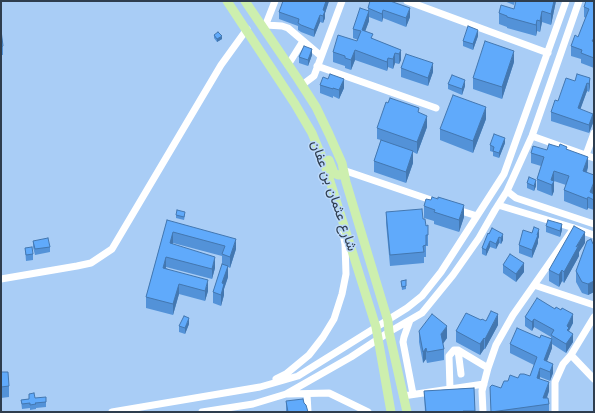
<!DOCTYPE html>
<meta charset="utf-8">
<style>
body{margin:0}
#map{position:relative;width:595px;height:413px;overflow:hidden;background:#a9cdf6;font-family:Jost,sans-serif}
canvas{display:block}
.frame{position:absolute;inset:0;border:2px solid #2e3d4e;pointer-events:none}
</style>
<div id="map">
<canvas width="595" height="413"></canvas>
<div class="frame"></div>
</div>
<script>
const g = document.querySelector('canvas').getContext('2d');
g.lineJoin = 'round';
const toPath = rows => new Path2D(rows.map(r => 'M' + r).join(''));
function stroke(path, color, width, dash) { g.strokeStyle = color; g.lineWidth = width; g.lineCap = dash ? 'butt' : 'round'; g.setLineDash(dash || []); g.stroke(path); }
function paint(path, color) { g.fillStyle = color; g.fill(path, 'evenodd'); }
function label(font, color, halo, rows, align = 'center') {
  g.font = font + ' Jost,Vazirmatn,sans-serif'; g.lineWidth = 3; g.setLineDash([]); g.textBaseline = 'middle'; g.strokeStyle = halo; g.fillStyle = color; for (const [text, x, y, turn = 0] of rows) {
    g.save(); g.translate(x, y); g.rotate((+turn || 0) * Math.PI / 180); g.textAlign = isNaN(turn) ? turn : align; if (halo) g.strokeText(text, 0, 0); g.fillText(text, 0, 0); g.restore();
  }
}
const minor = toPath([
 [407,1,548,53],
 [266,25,282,26,288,28,321,56],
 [264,29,275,1],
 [288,65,303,41],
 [317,66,436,108],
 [302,85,314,76,342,1],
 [532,136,594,158],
 [586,155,594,133],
 [343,170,434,201],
 [507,191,516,198,594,224],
 [498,205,574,228,594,235],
 [455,209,477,216],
 [1,279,77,266,91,263,112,249,221,65,247,29],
 [534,285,594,305],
 [410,320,404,337,403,342,413,394],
 [458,350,461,374],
 [571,355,594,379],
 [276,379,286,374,309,355,323,337,334,319,342,294,346,274,345,244,343,234],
 [450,389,449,356,454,350,458,350,488,368],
 [288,394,329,393,368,412],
 [307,394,308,412],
 [403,396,484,384],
 [112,412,260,387,298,376,407,308,422,296,441,272,504,174,566,1],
 [202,412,253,404,286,394,351,357,389,332,422,313,453,275,479,238,495,210,507,191,532,136,579,1],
 [483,412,482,391,488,368,496,345,513,315,574,228],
 [555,412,555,382,563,364,571,355,594,317]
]);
const major = toPath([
 [227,1,295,104,312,133,324,162,376,327,391,412],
 [245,1,298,79,316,107,329,134,342,163,346,182,388,321,389,332,407,412],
 [329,160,334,173,338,175,344,175]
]);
const wall = toPath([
 [1,1,17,1,1,2],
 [283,1,329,1,325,13,325,18,323,23,320,22,314,37,301,32,298,30,298,26,279,19,279,12],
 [370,1,410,17,406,27,383,18,382,22,369,17,369,21,365,31,373,39,401,50,401,60,399,64,395,63,393,69,388,67,387,71,355,60,351,70,345,68,345,66,333,62,333,52,357,41,358,40,353,38,353,29,368,11,368,8],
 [504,1,515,1,514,5],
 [556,1,551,25,542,22,540,32,537,31,536,36,507,28,507,27,499,24,499,13,514,9],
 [594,1,594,68,581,63,581,59,571,56,571,46,578,37,586,18,584,17,584,7],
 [1,30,3,46,3,55,1,55],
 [214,35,222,39,217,42,214,38],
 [478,36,473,50,463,46,463,41],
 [312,55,308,66,299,63,299,57],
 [514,62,502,99,473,89,473,78],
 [401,68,433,72,428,86,401,77],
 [590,78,590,86,589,92,587,91,580,109,593,123,589,133,551,121,551,112,575,81],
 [448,84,465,86,462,95,448,89],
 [320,85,344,88,339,99,333,96,333,98,320,93],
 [419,112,427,127,417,154,413,152,413,163,406,183,374,172,374,161,381,140,377,139,377,128],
 [486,119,473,153,440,140,440,129],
 [505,143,499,158,493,156,493,152,490,151,490,145],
 [567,149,588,167,587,172,594,194,594,210,588,208,587,210,564,201,564,190,566,185,554,181,554,191,552,196,537,190,537,179,541,166,531,163,531,153,547,150],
 [527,183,536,186,534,191,527,188],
 [424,206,464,217,459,232,434,224,434,221,424,218],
 [386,212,423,219,428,235,428,246,426,246,426,257,424,257,424,263,390,266,386,223],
 [176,215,185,215,184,220,176,218],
 [167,220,236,249,230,268,228,267,228,277,224,289,224,295,221,306,213,303,213,292,222,265,222,256,173,243,172,244,215,268,212,279,166,267,166,268,208,291,205,301,179,294,173,315,146,308,146,297],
 [546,226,562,230,560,237,546,232],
 [492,228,503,240,501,244,499,243,496,249,490,247,486,256,482,254,482,248],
 [539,237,538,239,538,243,532,258,519,253,519,245],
 [33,241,50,247,50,252,35,255,33,247],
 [585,243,579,252,579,256,564,283,562,281,559,287,549,281,549,270],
 [593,244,594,244,594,292,588,295,582,293,576,282,576,271],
 [25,248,33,254,33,260,26,261],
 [503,265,524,272,516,282,503,273],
 [406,280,406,289,402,290,401,281],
 [525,317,573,323,569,331,573,342,566,353,552,344,552,348,547,361,553,373,550,381,540,377,540,379,549,391,547,398,549,404,549,412,491,412,490,387,501,388,508,381,518,378,530,376,534,365,510,353,510,344,540,338,551,338,551,337,534,327,532,331,525,326],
 [481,320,498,325,485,349,484,349,480,355,456,342,456,331],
 [189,324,185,334,179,332,179,326],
 [419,331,447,338,443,344,444,349,444,360,427,363,426,359,423,363,419,342],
 [1,372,9,386,9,397,1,398],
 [474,388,475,412,425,412,424,391],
 [29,394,35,398,46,402,46,407,36,408,36,409,30,410,30,408,22,409,21,400,29,399],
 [286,401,304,403,308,412,286,412]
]);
const shadedWall = toPath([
 [326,1,329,1,325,13,325,18,323,23,323,10],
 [554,1,556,1,551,25,551,14],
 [410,8,410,17,406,27,406,18],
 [383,10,383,18,382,22,382,14],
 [369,11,369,21,362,40,362,30],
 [542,11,542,22,540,32,540,21],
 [320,15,320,22,314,37,314,30],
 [537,20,537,31,536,36,536,25],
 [478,30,478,36,473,50,473,44],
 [222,36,222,39,217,42,217,39],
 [312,49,312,55,308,66,308,60],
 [355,50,355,60,351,70,351,60],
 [401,50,401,60,399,64,399,54],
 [514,51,514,62,502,99,502,87],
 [395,53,395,63,393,69,393,59],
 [388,58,388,67,387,71,387,62],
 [433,63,433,72,428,86,428,78],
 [590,78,590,86,589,92,589,84],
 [344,79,344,88,339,99,339,90],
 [465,80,465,86,462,95,462,89],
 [587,83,587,91,578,116,578,108],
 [486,107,486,119,473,153,473,141],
 [593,114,593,123,589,133,589,125],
 [427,116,427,127,417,154,417,142],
 [505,138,505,143,499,158,499,153],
 [413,151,413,163,406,183,406,172],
 [588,157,588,167,583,181,583,171],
 [554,171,554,191,552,196,551,180],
 [536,180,536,186,534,191,534,186],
 [594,182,594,193,592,199,590,192],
 [588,197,588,208,587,210,587,199],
 [464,205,464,217,459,232,459,220],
 [562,224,562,230,560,237,560,231],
 [539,229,539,237,538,239,538,243,532,258,532,250],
 [173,232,173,243,170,254,170,243],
 [585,232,585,243,579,252,579,256,564,283,564,272,576,247],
 [503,234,503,240,501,244,501,238],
 [499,237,499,243,496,249,496,244],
 [236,239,236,249,230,268,230,257],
 [490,241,490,247,486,256,486,250],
 [166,257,166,267,163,278,163,268],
 [215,257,215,268,212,279,212,269],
 [524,263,524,272,516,282,516,274],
 [228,266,228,277,224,289,224,295,221,306,221,295,222,283],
 [562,270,562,281,559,287,559,275],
 [208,280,208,291,205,301,205,291],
 [594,281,594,292,588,295,588,284],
 [179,284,179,294,173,315,173,304],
 [498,314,498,325,485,349,485,339],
 [573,314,573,323,567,334,567,326],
 [189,318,189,324,185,334,185,328],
 [534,319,534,327,532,331,532,322],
 [447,326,447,338,441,346,441,334],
 [573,334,573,342,566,353,566,344],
 [484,338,484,349,480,355,480,344],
 [552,339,552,348,544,369,544,360],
 [426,348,426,359,423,363,423,352],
 [553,364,553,373,550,381,550,372],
 [540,368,540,377,537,387,537,378],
 [549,382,549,391,544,405,543,398]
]);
const building = toPath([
 [283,1,326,1,323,10,325,11,323,16,320,15,314,30,301,25,298,23,299,19,279,12,283,1],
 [370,1,390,1,410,8,406,18,383,10,382,14,368,8,370,1],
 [516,1,554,1,551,14,542,11,540,21,537,20,536,25,507,17,507,16,499,13,501,5,514,9,516,1],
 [586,1,594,1,594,38,592,41,594,42,594,58,581,53,582,50,571,46,575,35,578,37,589,9,584,7,586,1],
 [360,8,369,11,362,30,373,34,371,38,401,50,399,54,395,53,393,59,388,58,387,62,355,50,351,60,345,58,345,56,333,52,338,35,357,41,361,31,353,29,360,8],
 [468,26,478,30,473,44,463,41,468,26],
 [1,30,3,46,1,47,1,30],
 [218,32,222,36,217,39,214,35,218,32],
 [485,41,514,51,502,87,473,78,485,41],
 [304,46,312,49,308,60,299,57,304,46],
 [406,54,433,63,428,78,401,68,406,54],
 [330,74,344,79,339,90,333,88,333,89,320,85,323,77,328,79,330,74],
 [577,74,590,78,589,84,587,83,578,108,593,114,589,125,551,112,555,100,558,101,566,78,575,81,577,74],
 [452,75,465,80,462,89,448,84,452,75],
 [453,95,486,107,473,141,440,129,453,95],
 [390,98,419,108,418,112,427,116,417,142,377,128,386,102,388,103,390,98],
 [494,134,505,138,499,153,493,151,494,147,490,145,494,134],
 [381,140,413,151,406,172,374,161,381,140],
 [549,144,559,147,560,144,567,147,566,149,588,157,583,171,594,175,594,182,590,192,594,194,594,200,588,197,587,199,564,190,569,176,554,171,551,180,554,181,552,185,537,179,544,157,531,153,533,146,547,150,549,144],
 [529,177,536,180,534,186,527,183,529,177],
 [432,197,438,199,438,197,464,205,459,220,434,212,435,210,424,206,426,199,431,200,432,197],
 [422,209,423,219,425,219,426,226,428,225,428,235,426,235,426,245,423,246,424,252,390,255,386,212,422,209],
 [177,210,185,212,184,217,176,215,177,210],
 [167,220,236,239,230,257,222,254,225,246,173,232,170,243,215,257,212,269,166,257,163,268,208,280,205,291,179,284,173,304,146,297,167,220],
 [548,220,562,224,560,231,546,226,548,220],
 [574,226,585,232,576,247,579,245,564,272,562,270,559,275,549,270,574,226],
 [534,227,539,229,537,235,538,235,532,250,519,245,523,230,532,233,534,227],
 [492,228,503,234,501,238,499,237,496,244,490,241,486,250,482,248,488,233,489,234,492,228],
 [48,238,50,247,35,249,33,241,48,238],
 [591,239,593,244,594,244,594,281,588,284,582,282,576,271,587,241,591,239],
 [32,247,33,254,26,255,25,248,32,247],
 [510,254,524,263,516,274,503,265,510,254],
 [222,264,228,266,222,283,224,284,221,295,213,292,222,264],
 [406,280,406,286,402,287,401,281,406,280],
 [537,298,555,309,556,307,561,310,562,308,573,314,567,326,569,328,567,330,573,334,566,344,551,335,554,330,534,319,532,322,525,317,537,298],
 [491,311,498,314,485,339,484,338,480,344,456,331,466,313,481,320,482,319,486,321,491,311],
 [432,314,447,326,441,334,444,349,427,352,426,348,423,352,419,331,432,314],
 [184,316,189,318,185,328,179,326,184,316],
 [517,328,540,338,541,335,552,339,544,360,553,364,550,372,540,368,537,378,549,382,543,398,548,398,549,404,491,412,490,387,492,385,501,388,504,381,508,381,510,375,518,378,520,374,524,374,530,376,537,357,510,344,517,328],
 [1,372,8,372,9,386,1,387,1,372],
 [474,388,475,411,463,411,463,412,426,412,424,391,474,388],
 [34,393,35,398,46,397,46,402,35,403,36,404,30,405,30,403,22,404,21,400,29,399,29,394,34,393],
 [303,399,304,403,306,405,308,412,288,412,286,401,303,399]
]);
const streetNames = [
 ["شارع عثمان بن عفان",333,196,71]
];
stroke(minor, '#fff', 7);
stroke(major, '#cdefae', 9);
paint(wall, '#5392d8');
paint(shadedWall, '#4377b0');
paint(building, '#60aafb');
stroke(building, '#4377b0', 1);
label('14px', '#2e3d4e', '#bcd9fb', streetNames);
</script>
